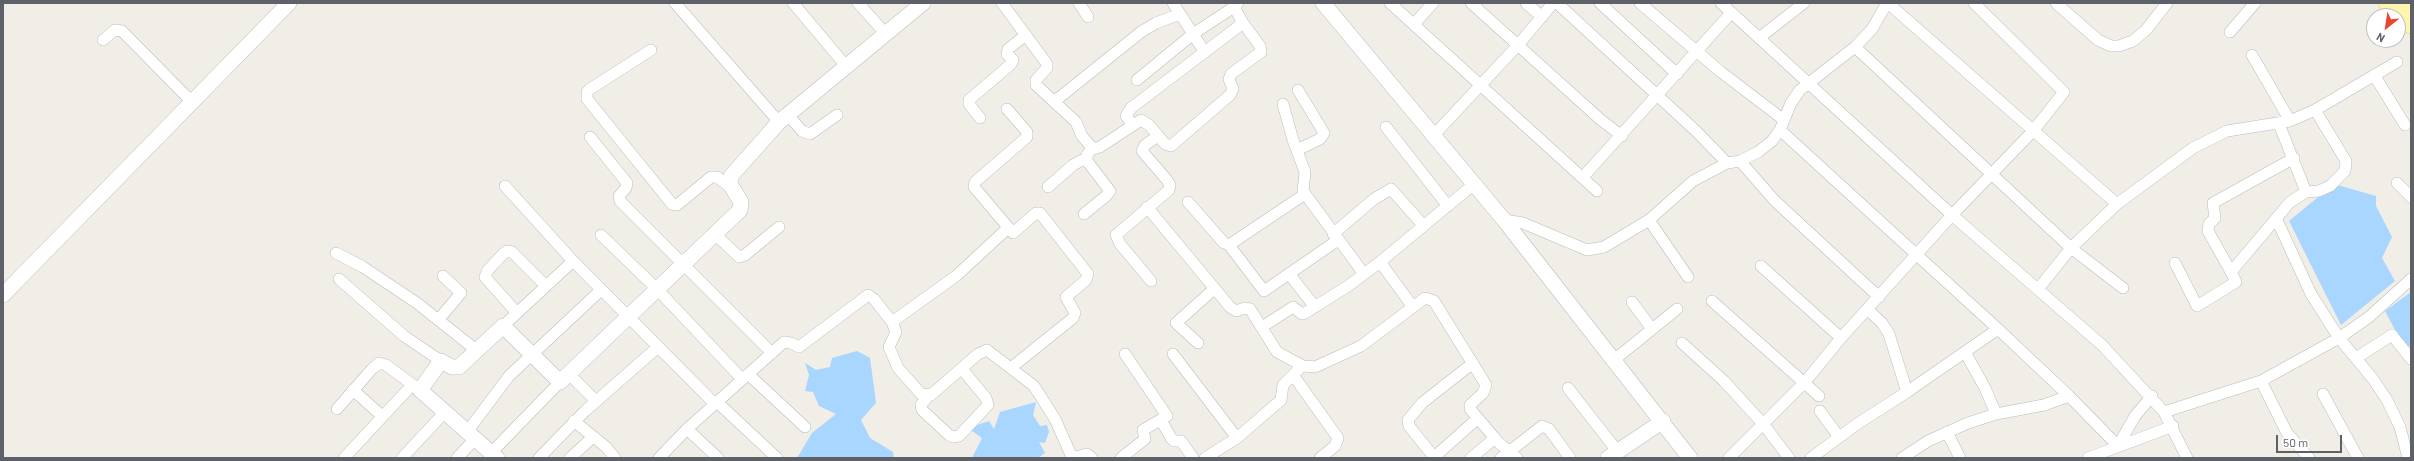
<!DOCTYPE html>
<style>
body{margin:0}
#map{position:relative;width:2414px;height:461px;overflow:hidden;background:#f0eee6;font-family:Barlow,sans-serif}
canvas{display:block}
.frame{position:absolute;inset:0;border:4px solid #5e6167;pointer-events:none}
.north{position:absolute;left:2366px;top:8px;width:40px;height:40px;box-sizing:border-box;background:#fff;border:1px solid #bfc0c2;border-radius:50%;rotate:210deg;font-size:11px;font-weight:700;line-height:16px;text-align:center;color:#5e6167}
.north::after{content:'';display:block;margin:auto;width:14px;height:18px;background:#ea4732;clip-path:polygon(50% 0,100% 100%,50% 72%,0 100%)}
.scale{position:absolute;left:2276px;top:435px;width:66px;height:18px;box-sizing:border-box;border:2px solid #5e6167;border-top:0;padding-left:5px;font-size:12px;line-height:14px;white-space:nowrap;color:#5e6167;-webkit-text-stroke:3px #fff;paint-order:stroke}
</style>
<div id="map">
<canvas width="2414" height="461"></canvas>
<div class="frame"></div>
<div class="north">N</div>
<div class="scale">50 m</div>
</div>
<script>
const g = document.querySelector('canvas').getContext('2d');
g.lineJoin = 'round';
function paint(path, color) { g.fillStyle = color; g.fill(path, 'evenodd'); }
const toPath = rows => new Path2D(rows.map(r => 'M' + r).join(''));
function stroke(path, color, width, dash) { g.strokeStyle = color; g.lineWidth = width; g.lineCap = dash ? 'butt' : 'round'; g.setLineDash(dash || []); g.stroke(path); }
const water = toPath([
 [2334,184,2376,196,2376,206,2392,237,2382,258,2395,281,2341,325,2289,221],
 [2411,292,2411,346,2403,345,2385,311],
 [857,351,870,358,876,403,861,420,870,438,893,452,894,458,797,458,812,433,836,414,819,406,813,392,805,391,809,375,805,363,816,370,830,367,832,358],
 [1036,402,1033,415,1040,426,1047,425,1049,432,1045,443,1039,442,1045,453,1038,458,972,458,982,438,968,428,989,421,994,429,1000,412]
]);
const street = toPath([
 [675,3,779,122],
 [793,3,846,66],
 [858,3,886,34],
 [1002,3,1047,64,1047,68,1036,80,1036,85,1076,122,1082,136,1093,149,1100,147,1141,120,1149,125,1165,144,1171,146,1230,95,1233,89,1229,79,1231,74,1261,52,1260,46,1243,23,1234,7,1238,3],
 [1079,3,1088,17],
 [1173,3,1204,51],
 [1390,3,1597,191],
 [1471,3,1601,120,1622,136],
 [1526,3,1542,17],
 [1557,3,1697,132,1727,163],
 [1600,3,1677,74],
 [1640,3,1721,72,1784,120],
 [1721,3,1952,215,2102,345,2164,412,2187,458],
 [1888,3,2117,204],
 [2056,3,2098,40,2111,46,2119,46,2133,41,2146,30,2167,3],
 [1414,24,1433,3],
 [2230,32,2255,3],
 [1759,38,1804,3],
 [103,40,115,30,122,31,192,102],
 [1855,47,2071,248,2123,288],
 [651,50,590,89,587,92,587,99,672,204,677,205,711,177,717,177,733,189],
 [2252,55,2290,121],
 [2374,75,2405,125],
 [1137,80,1193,34,1234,7],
 [1055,101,1141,32,1156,23,1180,14],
 [1283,104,1293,140,1305,172,1303,191,1364,274],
 [1007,109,1027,132,1027,137,975,182,974,187,1013,233,1036,213,1040,213,1088,274,1086,280,1066,297,1075,313,1073,318,1012,367],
 [788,115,802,131,810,134,837,115],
 [980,118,969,104,969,100,1011,64,1013,60,1007,54,1008,49,1026,35],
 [1132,124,1126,116,1131,108,1243,23],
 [2279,124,2306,192],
 [1386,127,1448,206],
 [1780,130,1998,329,2069,396,2118,446,2135,416,2152,396],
 [1434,135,1519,44,1553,3],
 [590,137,627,183,626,188,619,196,620,201,772,353],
 [1297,150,1320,139,1324,133,1298,90],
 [2294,158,2213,203,2215,218,2209,224,2208,231,2231,272,2290,202,2306,192,2319,191,2330,186,2345,171,2346,161,2315,110],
 [1740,161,1775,201,1879,297],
 [1583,177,1731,13],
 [2397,183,2411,197],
 [1474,184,1380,262,1413,307,1425,298,1434,301,1486,385,1483,393,1470,405,1470,409,1499,443,1517,458],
 [505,186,573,261,715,404],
 [1048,187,1073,165,1086,158],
 [1188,202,1224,243,1229,245,1305,194],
 [1147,207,1230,307,1236,311,1245,308,1250,309,1277,352,1303,366,1315,367,1361,346,1413,307],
 [1084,214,1106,196,1110,191,1087,161,1087,155,1092,148],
 [2276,218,2311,294,2339,338,2369,317,2411,279],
 [1504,220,1523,223,1587,250,1604,247,1649,220,1693,181,1727,163,1740,161,1758,152,1772,141,1780,130,1791,103,1800,90,1855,47,1872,29,1887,3],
 [1649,220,1688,277],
 [715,234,739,257,745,255,779,227],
 [1333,234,1374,199,1391,189,1423,225],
 [601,235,658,290,742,379],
 [1229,245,1264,291,1338,240],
 [336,253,363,267,417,303,476,350],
 [2175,263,2197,306,2236,282,2231,272],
 [1761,266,1841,338],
 [1290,275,1315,307],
 [339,279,404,336,441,361],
 [1151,281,1120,244,1116,235,1169,190,1170,185,1167,180,1142,151,1145,145,1158,136],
 [2038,289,2071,248,2117,204,2193,148,2227,131,2290,121,2315,110,2397,62],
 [1712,301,1819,396],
 [1632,302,1652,329],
 [517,313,485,277,488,270,503,254,507,251,512,252,546,286],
 [439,319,461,293,443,276],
 [892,322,896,332,889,347,898,368,921,394,931,395,978,354,987,350,1034,386,1055,419,1071,455,1076,457,1087,454,1092,458],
 [503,326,573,261],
 [1262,327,1293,307,1302,314,1305,313,1348,286,1380,262],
 [1198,343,1176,323,1214,289],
 [1682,343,1724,381,1764,425,1789,458],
 [1965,352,1985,388,1996,414],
 [1173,354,1237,438],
 [2356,358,2392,335,2411,359],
 [1614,360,1677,309],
 [1298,370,1293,375,1338,438,1335,446,1320,458],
 [748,374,805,427],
 [570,375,596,401],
 [2261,381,2287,433,2309,458],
 [1568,388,1618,452],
 [353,390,382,416],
 [1907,392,1998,329],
 [2323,394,2358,458],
 [928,396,921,405,922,410,949,435,953,437,959,436,988,405,986,398,962,369],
 [717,402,777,458],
 [337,409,372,369,379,363,386,365,420,390],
 [1820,411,1839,437],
 [2164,412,2261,381,2339,338,2373,379,2387,400,2400,427,2408,458],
 [1161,420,1171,438,1174,441,1181,441,1193,458],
 [574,421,606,447,615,458],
 [687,429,718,458],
 [467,432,509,376,601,290],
 [1947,432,1960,458],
 [491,453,560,382],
 [1434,457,1409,426,1408,420,1422,403,1473,363],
 [344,458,412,385],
 [402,458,445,412],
 [457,458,475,439],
 [539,458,585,411,658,347],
 [570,458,593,437],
 [659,458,687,429,784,342,791,343,799,347,868,295,874,299,892,322,956,276,1008,228],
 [1121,458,1145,439,1143,430,1167,416,1125,354],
 [1205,458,1237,438,1281,400,1283,385,1293,375],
 [1433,458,1477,419],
 [1471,458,1495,438],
 [1501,458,1542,426,1549,429,1570,458],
 [1729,458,1805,382,1841,338,1952,215,2033,131,2064,92,1974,3],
 [1811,458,1857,424,1907,392,1889,334,1882,323,1867,309],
 [1902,458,1928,441,1968,423,1996,414,2044,405,2069,396],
 [2088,458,2173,426]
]);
const secondary = toPath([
 [1323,3,1504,220,1690,458],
 [3,295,289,3],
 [497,458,420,390,441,361,452,367,459,367,503,326,560,382,740,210,741,202,730,184,731,176,779,122,923,3],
 [1608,458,1663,421]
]);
const primary = toPath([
 [2387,3,2411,25],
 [2405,3,2411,8]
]);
paint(water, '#a8d6ff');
stroke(street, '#b9bbc0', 12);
stroke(secondary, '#babcc2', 16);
stroke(primary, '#f2ce5d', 18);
stroke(street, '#fff', 11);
stroke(secondary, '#fff', 15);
stroke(primary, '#fff5ad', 17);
</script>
